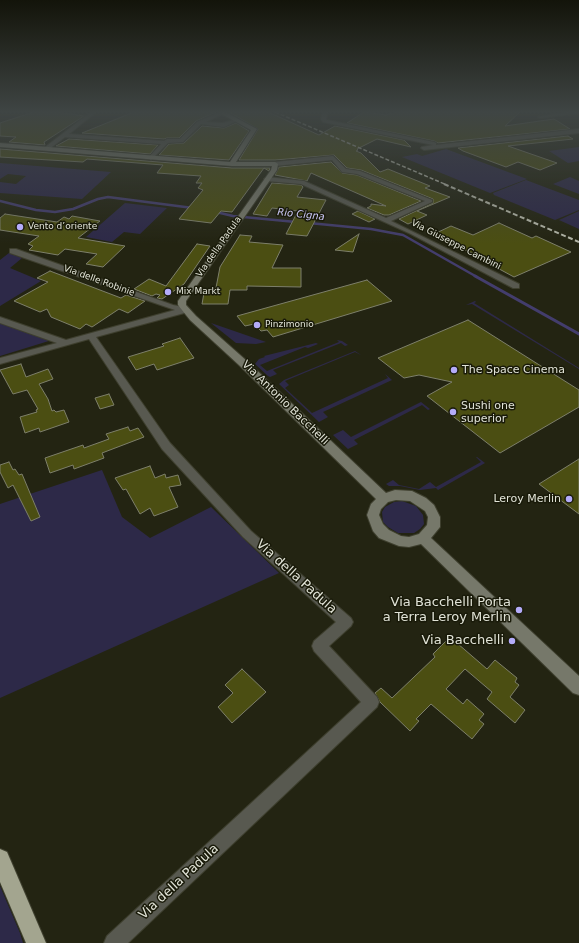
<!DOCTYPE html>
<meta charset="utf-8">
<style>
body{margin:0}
canvas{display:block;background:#232412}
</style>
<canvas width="579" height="943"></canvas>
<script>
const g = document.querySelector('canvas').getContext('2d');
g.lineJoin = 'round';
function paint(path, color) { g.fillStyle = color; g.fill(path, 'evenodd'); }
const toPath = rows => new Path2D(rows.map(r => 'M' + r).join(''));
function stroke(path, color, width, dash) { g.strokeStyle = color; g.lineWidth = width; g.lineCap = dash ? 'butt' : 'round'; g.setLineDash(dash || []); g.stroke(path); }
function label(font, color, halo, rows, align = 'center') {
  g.font = font + ' "DejaVu Sans",sans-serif'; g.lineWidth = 3; g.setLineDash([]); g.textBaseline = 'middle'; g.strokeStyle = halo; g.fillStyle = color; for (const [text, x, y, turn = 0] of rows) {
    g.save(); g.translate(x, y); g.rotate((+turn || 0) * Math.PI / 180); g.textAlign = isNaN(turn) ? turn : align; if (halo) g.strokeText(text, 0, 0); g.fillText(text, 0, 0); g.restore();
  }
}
const green = toPath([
 [579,147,579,161,568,163,549,151],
 [446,149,527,179,490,193,402,157,417,154,422,156],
 [0,163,111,172,82,199,0,193,0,182,16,184,26,176,8,174,0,179],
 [570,177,579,181,579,194,553,184],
 [526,180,579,200,579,210,555,220,494,195,493,193],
 [125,203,167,208,140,234,124,232,112,242,86,237],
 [579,211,579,229,559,220],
 [9,253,22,258,10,268,41,281,0,306,0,260],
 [475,301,476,302,474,303,579,368,579,369,472,304,466,305],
 [0,319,52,340,0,356],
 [211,323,266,342,256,344,236,343],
 [337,340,342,341,348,345,345,346,341,343,273,370,277,374,270,377,268,376,255,364,259,359,265,357,264,356,316,343,318,344,308,348,305,347,260,365,267,371,339,342],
 [355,351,361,355,355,352,285,381,289,385,285,388,312,413,388,378,385,374,392,380,323,412,328,417,319,422,279,384,284,380],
 [421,402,430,409,428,410,422,405,354,440,358,444,348,449,333,435,343,430,351,437],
 [476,457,477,457,485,463,438,490,436,488,420,490,400,486,389,486,386,484,393,480,399,485,419,489,430,482,436,487,481,462],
 [102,470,122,517,150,538,211,507,279,573,0,698,0,504],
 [402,501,416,506,423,515,424,524,420,529,414,533,398,533,388,527,383,522,382,512,385,507,394,502],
 [0,886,20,933,23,943,0,943]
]);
const streamFar1 = toPath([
 [0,201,36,210,55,212,73,209,98,199,108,197,193,208],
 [216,212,233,216,296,222],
 [309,223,371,229,403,235,477,277]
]);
const stream = toPath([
 [475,276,579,334]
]);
const building = toPath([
 [34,112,57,112,84,116,44,142,45,145,9,142,16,137,0,136,0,123,34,112],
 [134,112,216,112,196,121,179,138,167,138,164,139,82,133,134,112],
 [229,112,268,112,319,135,335,126,404,140,411,147,377,139,357,149,358,150,356,151,361,153,380,172,388,169,430,186,425,188,450,197,417,211,427,215,408,224,399,219,433,203,433,199,361,170,347,168,334,155,275,160,239,160,258,129,229,112],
 [364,112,386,115,396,112,520,112,505,126,554,119,570,129,438,143,434,141,347,123,364,112],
 [236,123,249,131,229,160,159,155,169,144,184,143,202,126,224,128,236,123],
 [568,136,573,139,508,146,557,163,540,170,518,162,506,167,463,151,458,148,568,136],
 [69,139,158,145,150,154,56,146,69,139],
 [0,149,232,168,270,168,269,171,264,168,232,212,221,211,211,223,179,219,203,190,198,188,202,183,196,183,201,176,157,173,163,165,87,159,83,162,0,157,0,149],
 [331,162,342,173,357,175,421,201,389,215,384,215,367,208,371,206,371,204,386,206,311,173,307,181,275,175,279,167,331,162],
 [272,183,301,185,303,187,297,197,326,200,307,236,286,234,298,211,272,208,267,216,253,214,272,183],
 [358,211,375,219,369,222,352,214,358,211],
 [5,214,57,222,64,217,69,219,72,216,100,221,78,238,125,246,103,267,86,264,97,254,65,249,58,255,29,250,33,246,28,244,39,236,0,230,0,218,5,214],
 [499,223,532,238,536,236,571,252,514,277,479,258,481,257,432,235,451,226,473,235,499,223],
 [359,234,353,252,335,250,359,234],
 [240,235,252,236,249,242,283,245,272,268,301,268,301,287,247,286,247,290,230,290,228,304,202,304,204,293,215,293,220,267,240,235],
 [197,244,210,246,184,284,162,299,157,298,160,295,156,294,152,296,134,289,149,279,166,286,197,244],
 [50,271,121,298,126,295,145,301,128,313,119,309,92,327,86,324,80,329,51,317,47,309,40,312,14,301,48,282,37,278,50,271],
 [367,280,392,301,273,337,267,330,261,331,254,324,245,326,237,316,367,280],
 [468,320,579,390,579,407,500,453,427,396,452,382,419,375,404,378,378,358,468,320],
 [180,338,194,358,157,370,154,364,136,370,128,357,164,346,162,344,180,338],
 [21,364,26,377,48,369,53,379,39,384,48,399,52,411,54,410,56,412,64,410,69,422,40,432,39,428,25,433,20,417,37,412,36,410,38,409,27,390,13,394,0,370,21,364],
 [109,394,114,405,100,409,95,398,109,394],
 [128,427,130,431,138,428,144,437,102,453,104,458,74,469,73,465,50,473,45,458,83,445,84,448,109,439,106,434,128,427],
 [579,459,579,514,539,484,579,459],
 [9,462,13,470,15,469,19,475,22,474,40,517,31,521,13,485,8,488,0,472,0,465,9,462],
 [150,466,155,478,165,474,166,478,178,475,181,485,169,487,178,507,154,516,150,508,140,514,126,489,123,490,115,478,150,466],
 [450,637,487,669,495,660,517,678,515,682,519,685,510,697,525,710,515,723,487,699,492,692,465,669,446,689,463,704,467,699,484,714,479,720,484,724,472,739,431,704,416,719,419,721,410,731,380,702,375,693,381,688,392,698,435,657,433,654,450,637],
 [242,669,266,692,232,723,218,707,233,693,225,685,242,669]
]);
const street = toPath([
 [91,112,96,112,69,134,164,141,167,139,180,139,197,122,218,113,222,114,206,122,223,123,237,119,239,120,224,127,201,124,183,142,168,143,151,160,148,158,161,144,65,137,48,150,44,150,44,148,91,112],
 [323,112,328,112,326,119,327,120,434,142,436,143,436,145,579,129,579,133,424,150,421,148,422,147,433,145,323,122,321,119,323,112],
 [566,112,579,112,579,113,540,118,538,117,566,112],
 [333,156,346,169,360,171,432,200,432,202,391,221,519,284,519,288,513,288,411,234,301,184,267,181,264,179,267,177,304,181,386,218,425,201,357,174,342,172,332,160,275,166,272,164,275,162,333,156],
 [10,249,16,249,173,305,188,308,189,310,188,312,96,337,170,443,251,531,351,618,353,622,351,626,329,646,377,697,379,702,377,707,128,943,104,943,107,936,361,702,314,651,312,646,314,641,336,622,243,537,162,449,89,339,0,364,0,358,57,343,0,323,0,317,66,340,175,310,10,253,10,249]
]);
const secondary = toPath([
 [218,112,225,112,257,129,236,162,275,162,278,164,277,170,186,301,186,305,196,316,248,362,386,493,395,490,412,491,426,498,434,505,440,517,440,527,431,538,579,676,579,695,573,693,421,544,409,547,399,546,379,538,373,531,367,515,371,504,376,499,240,366,190,320,178,305,178,301,271,170,272,166,232,166,0,147,0,143,230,162,251,130,218,112],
 [396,500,410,501,425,511,428,517,427,525,419,534,409,537,401,536,389,530,383,524,379,515,381,509,388,502,396,500]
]);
const highway = toPath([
 [0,849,7,852,46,943,26,943,0,882,0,849]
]);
const railFar1 = toPath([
 [275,112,447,185]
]);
const rail = toPath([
 [444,184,579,242]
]);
const markers = [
 [20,227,4,"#b4acf9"],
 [168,292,4,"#b4acf9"],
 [257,325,4,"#b4acf9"],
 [454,370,4,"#b4acf9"],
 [453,412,4,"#b4acf9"],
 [569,499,4,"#b4acf9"],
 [519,610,4,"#b4acf9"],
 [512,641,4,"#b4acf9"]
];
const farPoinames = [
 ["Vento d’oriente",28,227],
 ["Mix Markt",176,292],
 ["Pinzimonio",265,325]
];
const farStreetnames = [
 ["Via Giuseppe Cambini",456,245,27],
 ["Via della Padula",219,247,-55],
 ["Via delle Robinie",99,281,20]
];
const farWaternames = [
 ["Rio Cigna",301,215,6]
];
const poiNames = [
 ["The Space Cinema",462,370],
 ["Sushi one",461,406],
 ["superior",461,419],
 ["Leroy Merlin",561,499,"right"]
];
const streetNames = [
 ["Via Antonio Bacchelli",285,403,44]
];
const nearStreetnames = [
 ["Via della Padula",296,577,42],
 ["Via della Padula",179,882,-43]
];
const nearPoinames = [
 ["Via Bacchelli Porta",511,603],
 ["a Terra Leroy Merlin",511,618],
 ["Via Bacchelli",504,641]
];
paint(green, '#2d2948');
stroke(streamFar1, '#433d6d', 2.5);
stroke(stream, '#433d6d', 3);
paint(building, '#4b4e12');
stroke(building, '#7d7f6a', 1);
stroke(street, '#3e3f2e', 2);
stroke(secondary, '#3e3f2e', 2);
stroke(highway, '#3e3f2e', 2);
paint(street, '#585950');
paint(secondary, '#76786a');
paint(highway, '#a3a58f');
stroke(railFar1, '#b3b5a7', 1.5, [4, 2]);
stroke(rail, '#b3b5a7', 2, [5, 2.5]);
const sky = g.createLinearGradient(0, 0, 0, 244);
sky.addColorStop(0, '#13140a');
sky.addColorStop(0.46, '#3f4544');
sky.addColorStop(1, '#3f454400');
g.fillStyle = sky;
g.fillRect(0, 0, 579, 244);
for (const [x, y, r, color] of markers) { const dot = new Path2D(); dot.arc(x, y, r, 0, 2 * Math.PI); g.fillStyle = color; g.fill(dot); stroke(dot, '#191a09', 1.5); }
label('9px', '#e1e3d7', '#191a09', farPoinames, 'left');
label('9px', '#e1e3d7', '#191a09', farStreetnames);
label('italic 10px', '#cbc8f7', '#191a09', farWaternames);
label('11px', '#e1e3d7', '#191a09', poiNames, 'left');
label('11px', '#e1e3d7', '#191a09', streetNames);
label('13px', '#e1e3d7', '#191a09', nearStreetnames);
label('13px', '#e1e3d7', '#191a09', nearPoinames, 'right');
</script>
